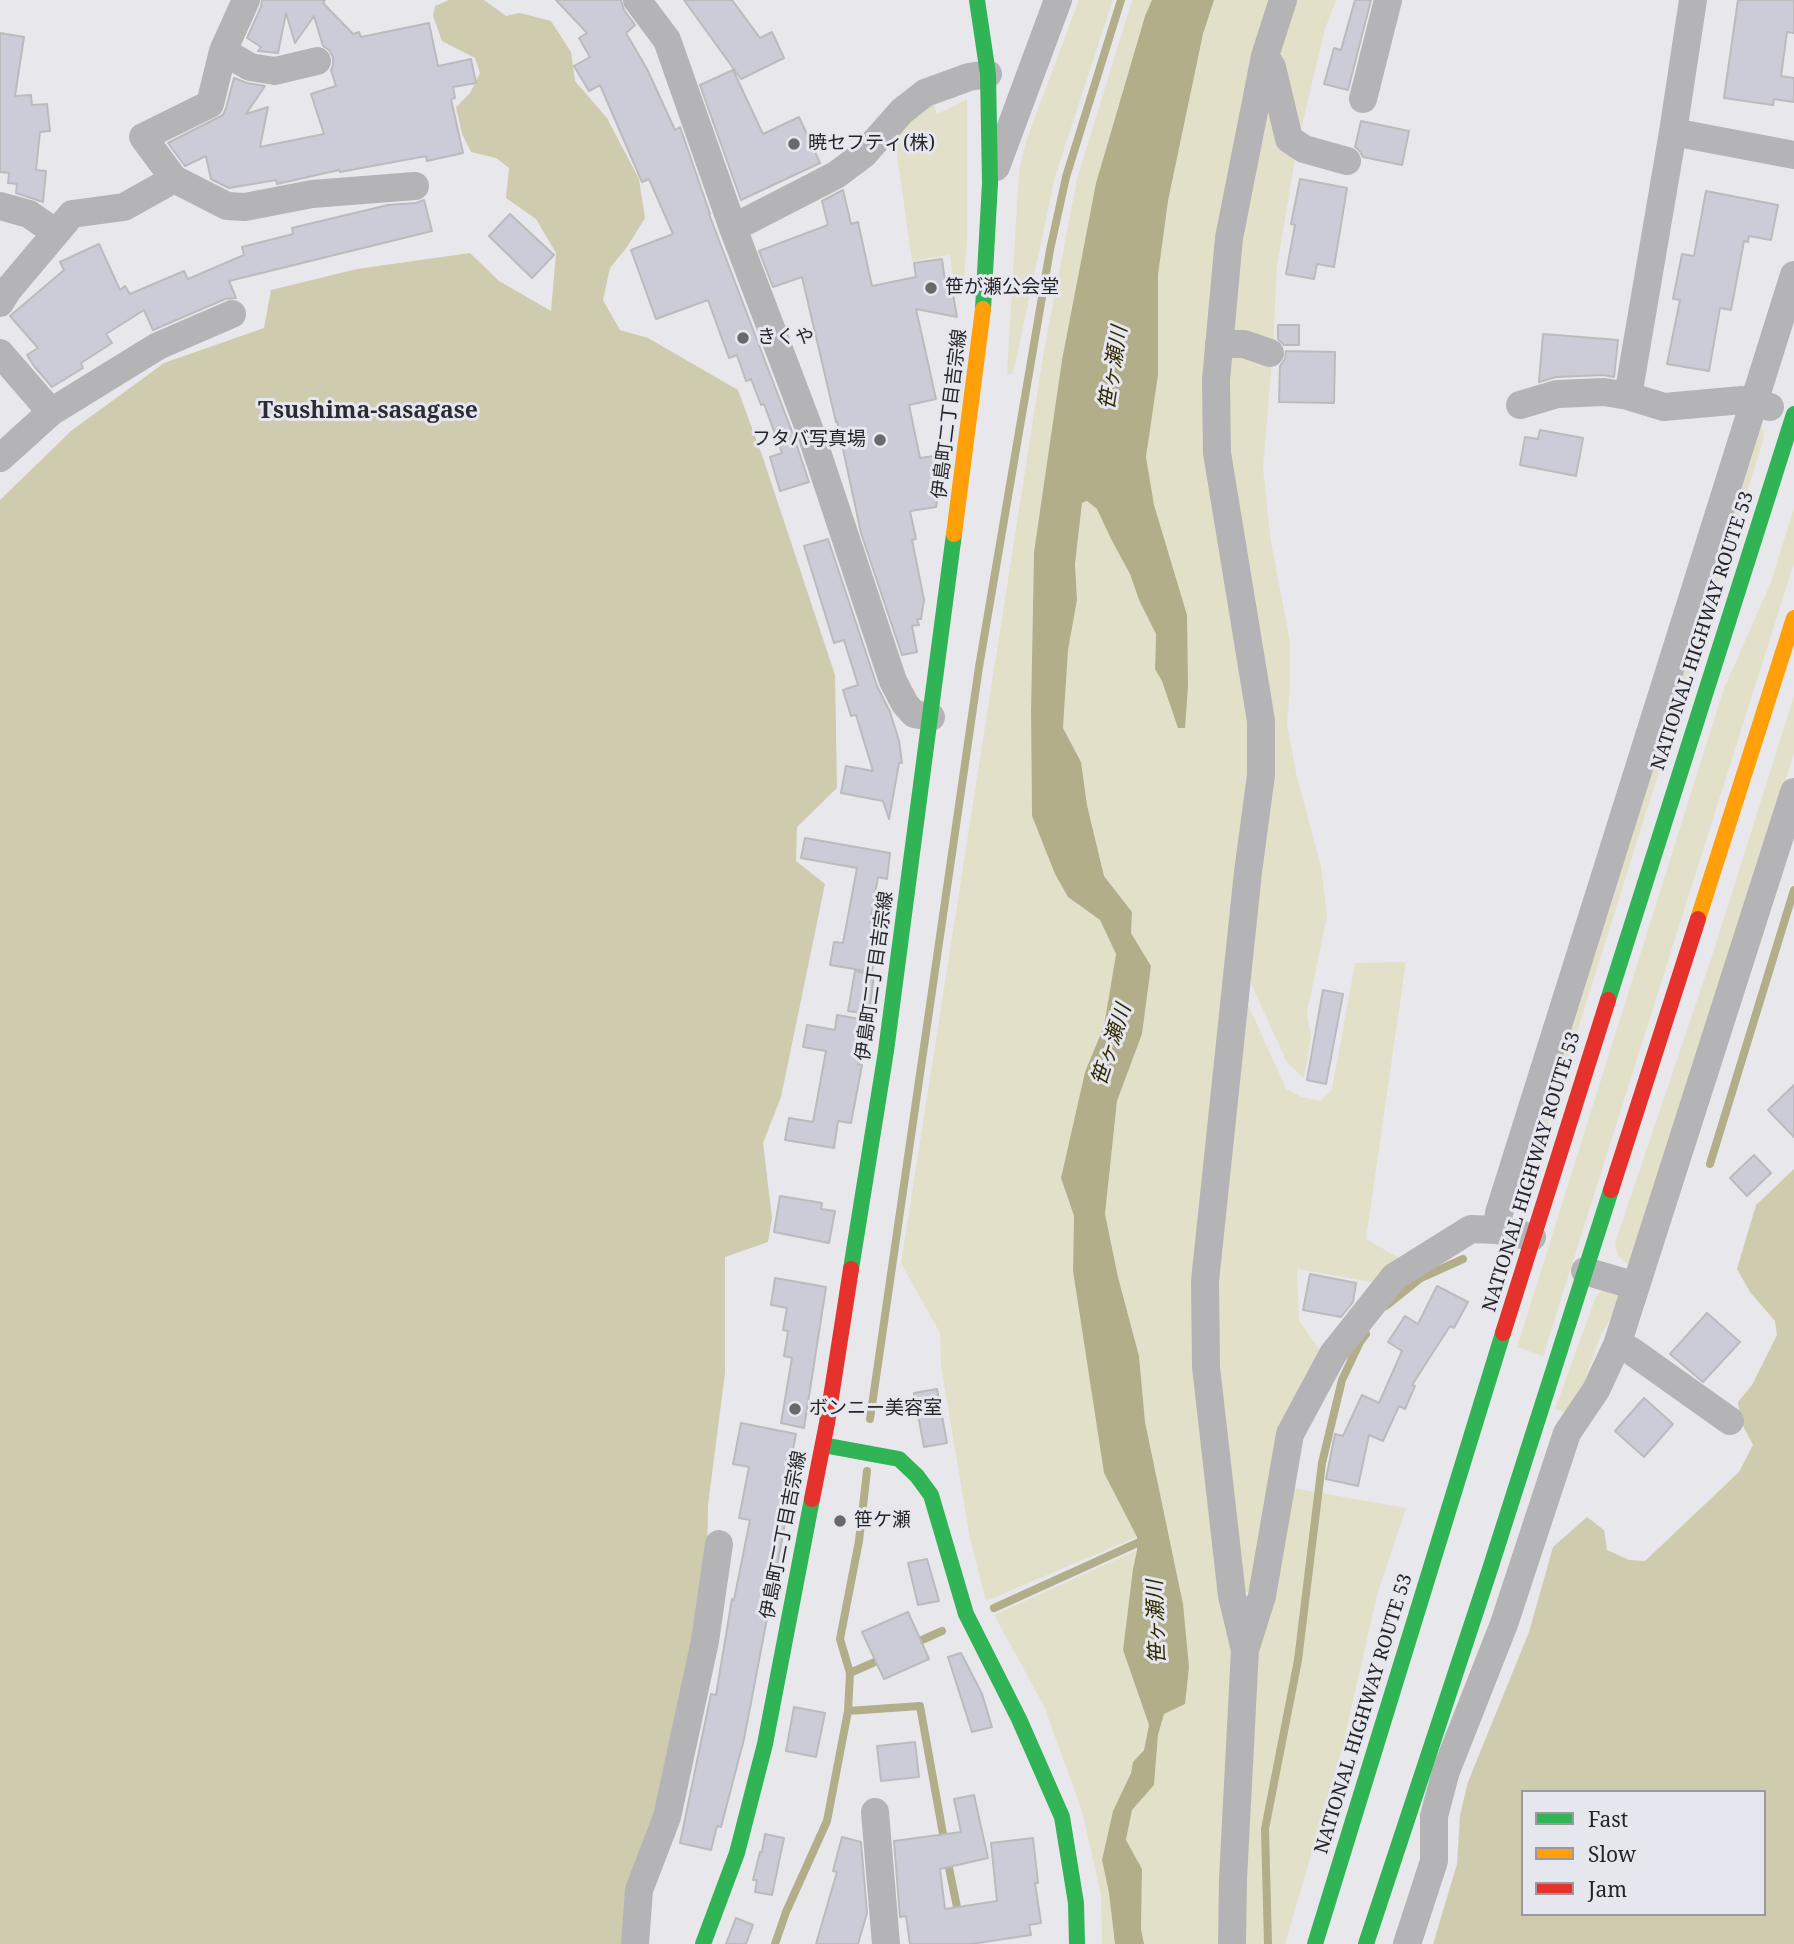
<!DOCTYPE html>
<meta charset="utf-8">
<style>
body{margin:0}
#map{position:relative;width:1794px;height:1944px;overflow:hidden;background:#e8e8ec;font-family:"Noto Serif",serif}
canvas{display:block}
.legend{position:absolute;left:1521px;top:1790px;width:245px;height:126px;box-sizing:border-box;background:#e6e6ee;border:2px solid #99999f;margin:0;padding:9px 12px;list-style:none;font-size:21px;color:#252528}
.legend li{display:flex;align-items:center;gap:14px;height:35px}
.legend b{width:35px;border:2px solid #99999f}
</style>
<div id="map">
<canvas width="1794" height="1944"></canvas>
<ul class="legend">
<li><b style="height:9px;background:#30b455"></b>Fast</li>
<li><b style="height:9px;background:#ff9f0a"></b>Slow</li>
<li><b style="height:9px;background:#e5322d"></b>Jam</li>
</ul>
</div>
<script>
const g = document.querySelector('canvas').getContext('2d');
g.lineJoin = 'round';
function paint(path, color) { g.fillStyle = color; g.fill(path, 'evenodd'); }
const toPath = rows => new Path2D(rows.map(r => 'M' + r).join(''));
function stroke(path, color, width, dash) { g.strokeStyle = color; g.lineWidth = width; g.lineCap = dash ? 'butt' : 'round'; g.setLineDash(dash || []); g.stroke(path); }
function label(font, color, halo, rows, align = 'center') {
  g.font = font + ' "Noto Serif","Noto Sans JP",serif'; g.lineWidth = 6; g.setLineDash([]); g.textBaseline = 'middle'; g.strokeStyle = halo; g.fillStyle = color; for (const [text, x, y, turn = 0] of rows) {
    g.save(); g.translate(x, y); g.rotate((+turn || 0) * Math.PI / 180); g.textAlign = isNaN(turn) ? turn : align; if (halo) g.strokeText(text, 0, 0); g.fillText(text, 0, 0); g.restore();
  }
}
const green = toPath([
 [1079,0,1113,0,1055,177,1013,374,1007,374,1019,171,1026,141],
 [1132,0,1152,0,1145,16,1096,183,1062,360,1034,552,1031,712,1032,816,1055,874,1068,897,1100,920,1116,954,1104,1026,1085,1072,1061,1178,1074,1216,1073,1271,1104,1473,1137,1537,986,1601,970,1538,941,1366,940,1333,901,1263,1043,356,1077,179],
 [1214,0,1276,0,1209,380,1256,722,1197,1282,1236,1650,1224,1944,1144,1944,1141,1929,1142,1869,1126,1840,1132,1810,1154,1785,1158,1735,1164,1714,1183,1604,1145,1422,1139,1356,1118,1277,1105,1214,1117,1101,1142,1034,1151,966,1131,933,1132,912,1104,876,1087,805,1081,762,1063,728,1068,650,1077,600,1075,564,1082,503,1087,501,1097,509,1111,539,1130,574,1139,600,1156,634,1155,669,1162,681,1154,505,1146,457,1158,375,1158,275,1168,201,1203,34],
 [1290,0,1336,0,1325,29,1300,134,1277,58],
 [1269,74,1296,152,1277,267,1273,346,1226,337],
 [967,99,967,242,963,295,956,296,950,255,912,261,894,134,933,104,937,114],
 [1225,350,1272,360,1263,468,1271,542,1290,641,1290,688,1287,724,1297,777,1321,866,1327,916,1307,1013,1311,1037,1304,1078,1287,1063,1245,970,1269,777,1224,453],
 [1761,427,1764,432,1763,441,1528,1188,1522,1198,1516,1202],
 [1794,508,1794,563,1543,1356,1517,1347,1723,691,1771,582],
 [1794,696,1794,753,1633,1269,1618,1256,1615,1243,1712,956],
 [1406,962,1366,1239,1401,1259,1377,1283,1297,1269,1299,1320,1322,1354,1253,1592,1240,1592,1235,1573,1214,1280,1242,991,1286,1089,1302,1097,1321,1101,1332,1089,1355,963],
 [1604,1288,1621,1295,1620,1302,1601,1334,1576,1405,1565,1412,1555,1409,1596,1296],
 [1288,1487,1406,1508,1377,1595,1342,1750,1285,1944,1240,1944,1254,1653],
 [1137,1550,1133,1569,1123,1650,1149,1725,1144,1750,1133,1762,1131,1772,1113,1811,1102,1860,1109,1893,1115,1944,1102,1944,1101,1895,1082,1811,1044,1706,994,1615]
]);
const forest = toPath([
 [449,0,484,0,506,16,520,13,551,21,571,52,575,81,607,118,639,179,645,218,627,247,610,268,603,300,620,330,648,338,738,390,763,458,835,675,837,788,797,827,796,861,825,884,781,1097,763,1143,772,1218,768,1242,725,1257,725,1373,708,1505,707,1568,626,1944,0,1944,0,500,71,431,164,363,264,328,271,290,357,269,470,253,499,281,551,311,556,253,536,219,506,198,509,168,496,158,471,152,462,134,456,107,470,93,480,73,475,58,442,41,433,16,435,6],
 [1794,1169,1794,1944,1433,1944,1457,1864,1460,1815,1468,1782,1529,1632,1553,1547,1587,1517,1604,1530,1607,1550,1629,1560,1645,1561,1739,1472,1753,1445,1741,1422,1738,1402,1752,1385,1777,1335,1775,1321,1750,1292,1737,1269,1756,1205],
 [1523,1792,1764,1792,1764,1914,1523,1914]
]);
const water = toPath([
 [1152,0,1214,0,1203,34,1168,201,1158,275,1158,375,1146,457,1154,505,1187,615,1188,686,1185,728,1178,728,1162,681,1155,669,1156,634,1139,600,1130,574,1111,539,1097,509,1087,501,1082,503,1075,564,1077,600,1068,650,1063,728,1081,762,1087,805,1104,876,1132,912,1131,933,1151,966,1142,1034,1117,1101,1105,1214,1118,1277,1139,1356,1145,1422,1183,1604,1189,1667,1185,1704,1164,1714,1158,1735,1154,1785,1132,1810,1126,1840,1142,1869,1141,1929,1144,1944,1115,1944,1109,1893,1102,1860,1113,1811,1131,1773,1133,1762,1144,1750,1149,1725,1123,1650,1133,1569,1137,1550,1137,1537,1104,1473,1073,1271,1074,1216,1061,1178,1085,1072,1104,1026,1116,954,1100,920,1068,897,1055,874,1032,816,1031,712,1034,552,1062,360,1096,183,1145,16]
]);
const stream = toPath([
 [1710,1164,1794,890],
 [1386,1306,1421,1278,1463,1259],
 [870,1419,979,667,1050,250,1066,177,1121,0],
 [994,1608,1144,1540],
 [913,1644,942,1631],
 [850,1673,886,1657],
 [848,1711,920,1706,945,1845],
 [947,1858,959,1917],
 [775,1944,786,1912,827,1821,848,1711,850,1673,840,1639,859,1541,867,1471],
 [1268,1944,1265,1829,1298,1660,1322,1463,1342,1380,1360,1342,1366,1334]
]);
const building = toPath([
 [262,0,325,0,323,3,353,34,359,32,361,37,429,23,438,66,471,59,476,83,453,87,455,98,451,99,463,153,427,161,426,156,340,172,339,170,277,184,276,180,229,188,211,179,206,156,185,166,168,143,223,115,226,108,234,78,247,83,265,86,246,114,268,107,260,147,324,134,311,94,336,86,331,70,333,65,333,57,329,50,323,46,314,16,295,43,286,13,278,53,258,51,261,47,247,38,261,7,262,0],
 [556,0,621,0,624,10,635,25,626,33,647,69,675,130,680,127,710,214,709,214,794,437,809,482,780,491,770,457,782,453,764,404,761,405,751,379,746,381,737,355,729,358,708,300,656,319,631,250,673,234,649,179,642,182,600,85,589,91,574,66,590,57,579,38,587,33,556,0],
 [684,0,732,0,760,38,772,32,784,58,741,79,684,0],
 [1355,0,1371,0,1348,90,1324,84,1334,48,1341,50,1355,0],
 [1738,0,1794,0,1794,33,1787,32,1781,76,1794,78,1794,102,1774,99,1773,105,1724,98,1738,0],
 [0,33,24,37,15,96,31,95,32,105,47,104,50,131,40,132,36,170,46,171,43,202,16,193,17,184,8,183,9,173,0,172,0,33],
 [733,70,763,134,799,117,820,163,741,200,700,85,733,70],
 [1361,121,1409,131,1402,165,1363,157,1359,150,1355,147,1361,121],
 [1300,179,1347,188,1334,267,1317,264,1314,279,1286,274,1295,225,1291,224,1300,179],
 [843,190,851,224,858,222,872,286,916,277,914,263,942,259,946,289,952,288,957,317,916,309,936,399,909,405,920,458,934,456,939,487,936,507,910,511,916,539,912,540,924,600,921,619,917,619,919,625,912,626,917,652,902,655,861,533,837,421,836,422,802,277,773,287,759,251,828,225,822,201,843,190],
 [1706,191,1778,205,1771,240,1749,236,1748,242,1744,241,1731,310,1720,308,1709,371,1667,364,1680,300,1673,299,1682,254,1694,256,1706,191],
 [424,200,432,231,229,281,236,298,225,299,153,330,144,310,106,334,112,343,81,363,83,368,52,387,34,366,27,355,38,348,10,316,64,270,60,262,99,244,120,290,125,286,130,294,184,271,188,279,244,255,242,247,293,234,292,228,388,205,416,203,424,200],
 [510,214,554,255,532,278,489,236,510,214],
 [1278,325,1299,325,1299,345,1284,345,1278,339,1278,325],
 [1543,334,1618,340,1614,377,1603,375,1556,377,1539,382,1543,334],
 [1286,351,1335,352,1334,403,1279,402,1280,366,1285,359,1286,351],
 [1540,430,1583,438,1576,476,1520,465,1525,437,1538,439,1540,430],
 [828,539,877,686,890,712,899,741,902,763,899,763,889,819,883,801,841,793,846,766,873,771,856,715,851,716,843,690,858,685,844,640,834,643,804,546,828,539],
 [805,838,890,853,887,879,878,877,870,922,881,924,872,972,830,965,834,942,843,943,857,868,801,858,805,838],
 [855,971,874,975,869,1014,848,1011,855,971],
 [1323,990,1343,994,1326,1084,1307,1080,1323,990],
 [837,1015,866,1020,858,1064,862,1065,851,1123,838,1121,834,1148,785,1140,789,1118,813,1122,826,1051,803,1047,807,1025,835,1030,837,1015],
 [1794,1085,1794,1137,1768,1110,1794,1085],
 [1754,1155,1771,1173,1747,1196,1730,1178,1754,1155],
 [780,1196,822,1203,821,1209,835,1211,829,1243,774,1232,780,1196],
 [1310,1274,1356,1283,1353,1302,1341,1317,1303,1310,1310,1274],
 [775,1278,826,1287,804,1428,781,1423,792,1358,784,1356,788,1331,783,1330,787,1308,771,1305,775,1278],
 [1437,1286,1468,1302,1454,1328,1450,1326,1412,1385,1415,1386,1405,1409,1399,1406,1383,1441,1369,1435,1358,1486,1326,1479,1335,1434,1343,1436,1362,1395,1379,1403,1402,1351,1388,1342,1405,1316,1418,1324,1437,1286],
 [1707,1313,1740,1342,1703,1382,1670,1354,1707,1313],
 [937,1389,947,1443,924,1447,914,1393,937,1389],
 [1644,1398,1673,1424,1644,1457,1615,1431,1644,1398],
 [741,1423,796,1434,784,1496,790,1498,744,1739,721,1827,717,1826,711,1850,680,1843,711,1694,716,1695,732,1599,734,1600,750,1520,739,1518,749,1467,733,1464,741,1423],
 [927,1559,939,1601,918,1605,908,1563,927,1559],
 [908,1612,929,1659,884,1679,862,1632,908,1612],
 [961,1653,982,1694,992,1727,972,1732,948,1657,961,1653],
 [794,1707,825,1713,816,1757,786,1751,794,1707],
 [915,1742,919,1777,881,1781,877,1746,915,1742],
 [974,1795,988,1858,940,1869,945,1909,997,1901,991,1843,1033,1838,1038,1883,1035,1883,1041,1923,1029,1925,1031,1935,971,1944,910,1944,906,1916,900,1917,894,1841,961,1832,954,1799,974,1795],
 [765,1834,784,1838,772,1895,755,1892,757,1880,753,1880,760,1852,762,1852,765,1834],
 [842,1837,861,1842,867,1913,858,1944,816,1944,837,1872,833,1871,842,1837],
 [736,1918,753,1925,746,1944,726,1944,736,1918]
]);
const street = toPath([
 [637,0,667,40,733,228,810,431,893,681,905,704,914,714,931,717],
 [1693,0,1673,132,1628,396,1664,407,1742,400,1770,407],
 [223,51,250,67,275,71,317,61],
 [1266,58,1272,67,1289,139,1304,149,1347,161],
 [1363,99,1388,0],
 [1673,132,1794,155],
 [996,167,1058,0],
 [174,179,227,206,245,207,312,194,415,186],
 [0,206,29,214,56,233],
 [733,228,836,175,864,154,902,111,925,93,969,77,988,74],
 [0,303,8,290,72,214,124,207,174,179,143,137,210,104,223,51,246,0],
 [1219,344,1244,344,1270,353],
 [0,353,51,412],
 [1520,405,1557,394,1604,392,1628,396],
 [0,458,51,412,158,346,232,314],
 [1532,1237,1497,1230,1499,1213,1794,275],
 [1585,1271,1636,1286],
 [1617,1345,1630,1350,1730,1421],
 [1245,1650,1232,1596,1206,1367,1205,1281,1248,872,1261,775,1261,721,1217,453,1216,380,1229,238,1265,56,1283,0],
 [875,1812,886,1944],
 [635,1944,639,1890,667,1817,705,1641,719,1544],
 [1232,1944,1233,1879,1245,1650,1262,1596,1290,1434,1333,1354,1394,1277,1471,1229,1497,1230],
 [1407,1944,1434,1861,1434,1816,1446,1771,1504,1624,1567,1433,1596,1390,1617,1345,1794,792]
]);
const fast = toPath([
 [977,0,988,74,990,183,983,309],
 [1608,1000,1794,414],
 [851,1269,886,1051,954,534],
 [823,1445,899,1459,917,1476,931,1495,966,1614,1019,1719,1062,1817,1076,1903,1077,1944],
 [703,1944,737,1853,765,1744,812,1499],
 [1315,1944,1503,1333],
 [1366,1944,1490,1569,1611,1190]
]);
const slow = toPath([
 [954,534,983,309],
 [1698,919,1794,618]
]);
const jam = toPath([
 [1611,1190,1698,919],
 [1503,1333,1608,1000],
 [812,1499,827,1423,851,1269]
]);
const markers = [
 [794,144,7,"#69696d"],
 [931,288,7,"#69696d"],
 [743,338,7,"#69696d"],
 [880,440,7,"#69696d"],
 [795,1409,7,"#69696d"],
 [840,1521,7,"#69696d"]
];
const poiNames = [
 ["暁セフティ(株)",808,144],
 ["笹が瀬公会堂",945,288],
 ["きくや",757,338],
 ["フタバ写真場",866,440,"right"],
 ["ボンニー美容室",809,1409],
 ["笹ケ瀬",854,1521]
];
const streetNames = [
 ["伊島町二丁目吉宗線",950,414,-83],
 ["NATIONAL HIGHWAY ROUTE 53",1703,631,-72],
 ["伊島町二丁目吉宗線",875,976,-82],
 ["NATIONAL HIGHWAY ROUTE 53",1532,1172,-73],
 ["伊島町二丁目吉宗線",784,1535,-79],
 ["NATIONAL HIGHWAY ROUTE 53",1364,1714,-73]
];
const waterNames = [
 ["笹ヶ瀬川",1114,368,-81],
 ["笹ヶ瀬川",1112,1045,-72],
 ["笹ヶ瀬川",1157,1622,-92]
];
const quarterNames = [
 ["Tsushima-sasagase",368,411]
];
paint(green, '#e3e0c9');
paint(forest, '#cfcbae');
paint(water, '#b2ae89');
stroke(stream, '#b2ae89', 8);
paint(building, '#ccccd8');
stroke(building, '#bbbbbe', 2);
stroke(street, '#b4b4b6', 28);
stroke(fast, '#30b455', 16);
stroke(slow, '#ff9f0a', 16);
stroke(jam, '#e5322d', 16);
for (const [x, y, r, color] of markers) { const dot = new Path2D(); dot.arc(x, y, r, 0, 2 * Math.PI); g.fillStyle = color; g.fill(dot); stroke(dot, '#e6e6ee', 2.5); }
label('19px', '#252528', '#e6e6ee', poiNames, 'left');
label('19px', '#252528', '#e6e6ee', streetNames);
label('italic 21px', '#2f2a00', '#e6e6ee', waterNames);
label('bold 23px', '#2b2b31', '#e6e6ee', quarterNames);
</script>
